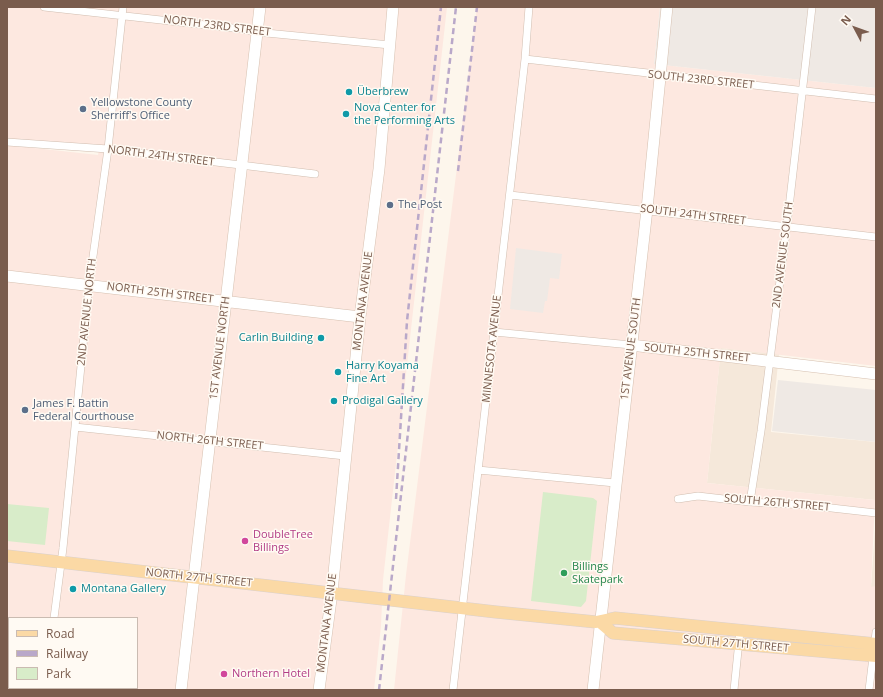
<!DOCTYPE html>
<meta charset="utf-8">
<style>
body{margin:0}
#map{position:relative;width:883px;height:697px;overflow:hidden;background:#fdf6ec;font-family:"Open Sans",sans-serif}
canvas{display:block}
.frame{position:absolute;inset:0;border:8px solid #7a5c4d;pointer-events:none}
.legend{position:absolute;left:8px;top:617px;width:130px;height:72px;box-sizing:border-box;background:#fffaf3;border:1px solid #cabbb1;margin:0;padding:5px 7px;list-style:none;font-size:12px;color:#7a5c4d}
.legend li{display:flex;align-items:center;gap:8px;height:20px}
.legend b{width:20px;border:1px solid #cabbb1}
.north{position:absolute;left:835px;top:8px;width:40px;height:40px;-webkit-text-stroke:3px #fffaf3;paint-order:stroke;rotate:311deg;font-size:11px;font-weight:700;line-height:16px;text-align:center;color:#7a5c4d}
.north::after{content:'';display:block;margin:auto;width:14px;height:18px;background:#7a5c4d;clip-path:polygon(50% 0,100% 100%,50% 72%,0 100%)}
</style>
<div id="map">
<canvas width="883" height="697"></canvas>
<div class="frame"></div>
<ul class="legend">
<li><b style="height:5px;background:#fbd9a5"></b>Road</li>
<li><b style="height:5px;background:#b9a8c9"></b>Railway</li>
<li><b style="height:11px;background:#d8ecc9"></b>Park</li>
</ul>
<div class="north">N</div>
</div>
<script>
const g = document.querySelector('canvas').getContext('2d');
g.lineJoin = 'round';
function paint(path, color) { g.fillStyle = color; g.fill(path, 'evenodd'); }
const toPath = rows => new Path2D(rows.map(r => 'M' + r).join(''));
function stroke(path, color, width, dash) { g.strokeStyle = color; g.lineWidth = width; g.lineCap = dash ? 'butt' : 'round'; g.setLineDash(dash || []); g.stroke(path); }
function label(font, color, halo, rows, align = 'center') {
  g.font = font + ' "Open Sans",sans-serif'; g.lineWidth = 3; g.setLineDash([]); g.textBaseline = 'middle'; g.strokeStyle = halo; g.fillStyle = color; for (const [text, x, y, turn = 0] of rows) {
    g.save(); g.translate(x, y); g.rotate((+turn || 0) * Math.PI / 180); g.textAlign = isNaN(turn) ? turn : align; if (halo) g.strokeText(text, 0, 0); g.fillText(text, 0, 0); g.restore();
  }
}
const residential = toPath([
 [721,348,779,354,771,432,876,442,875,500,707,483],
 [876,515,876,587,871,587]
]);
const commercial = toPath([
 [7,7,447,7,383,580,381,626,374,690,7,690,7,145,98,155,99,149,7,139],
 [9,618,137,618,137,688,9,688],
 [477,7,660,7,654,64,876,88,876,366,721,348,707,483,875,500,871,587,876,586,876,690,394,690,406,575]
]);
const industrial = toPath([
 [660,7,876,7,876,88,654,64],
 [516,248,562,254,559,279,550,278,547,301,545,301,543,313,510,309],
 [778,380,876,390,876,442,772,431]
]);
const green = toPath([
 [543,492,593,498,597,501,586,601,581,607,531,601],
 [7,504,49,508,45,545,7,541]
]);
const street = toPath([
 [44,7,242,29,256,32,390,45],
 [525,59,876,99],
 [7,142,108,149,315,174],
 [510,195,876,237],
 [494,332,631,345],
 [75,427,345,456],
 [478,470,615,483],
 [678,499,698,496,750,502,805,505,876,513],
 [750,502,761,431,787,225,812,7],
 [54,618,63,548,89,285,108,149,123,7],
 [44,690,44,688],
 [453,690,525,59,529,7],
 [734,690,740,631],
 [869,690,876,632]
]);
const secondary = toPath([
 [7,276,360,317],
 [631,345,876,374],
 [181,690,260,7],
 [319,690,332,592,360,317,379,169,393,7],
 [593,690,647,209,667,7]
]);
const primary = toPath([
 [7,556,496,612,596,622,615,618,876,644],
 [600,622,613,633,876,656]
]);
const rail = toPath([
 [458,171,477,7],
 [396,499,407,321,441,7],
 [379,690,456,7]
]);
const markers = [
 [349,92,4,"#0f9aa8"],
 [83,109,4,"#5c6f8a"],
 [346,114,4,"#0f9aa8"],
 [390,205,4,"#5c6f8a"],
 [321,338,4,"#0f9aa8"],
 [338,372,4,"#0f9aa8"],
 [334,401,4,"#0f9aa8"],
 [25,410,4,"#5c6f8a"],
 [245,541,4,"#d1479c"],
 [564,573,4,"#2e9e5b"],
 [73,589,4,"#0f9aa8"],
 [224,674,4,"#d1479c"]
];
const streetNames = [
 ["NORTH 23RD STREET",217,26,7],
 ["SOUTH 23RD STREET",701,80,6],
 ["NORTH 24TH STREET",161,156,7],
 ["SOUTH 24TH STREET",693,215,7],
 ["2ND AVENUE SOUTH",783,255,-83],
 ["NORTH 25TH STREET",160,293,7],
 ["MONTANA AVENUE",363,301,-83],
 ["2ND AVENUE NORTH",87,312,-84],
 ["1ST AVENUE NORTH",220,348,-83],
 ["MINNESOTA AVENUE",492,349,-84],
 ["1ST AVENUE SOUTH",631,349,-83],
 ["SOUTH 25TH STREET",697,353,6],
 ["NORTH 26TH STREET",210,441,6],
 ["SOUTH 26TH STREET",777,503,5],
 ["NORTH 27TH STREET",199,578,6],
 ["MONTANA AVENUE",327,623,-83],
 ["SOUTH 27TH STREET",736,644,5]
];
const cultureNames = [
 ["Überbrew",357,92],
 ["Nova Center for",354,108],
 ["the Performing Arts",354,121],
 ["Carlin Building",313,338,"right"],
 ["Harry Koyama",346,366],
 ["Fine Art",346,379],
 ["Prodigal Gallery",342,401],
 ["Montana Gallery",81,589]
];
const serviceNames = [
 ["Yellowstone County",91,103],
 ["Sherriff's Office",91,116],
 ["The Post",398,205],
 ["James F. Battin",33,404],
 ["Federal Courthouse",33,417]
];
const hotelNames = [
 ["DoubleTree",253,535],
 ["Billings",253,548],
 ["Northern Hotel",232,674]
];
const leisureNames = [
 ["Billings",572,567],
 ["Skatepark",572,580]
];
paint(residential, '#f5e8da');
paint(commercial, '#fde8e0');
paint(industrial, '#efe9e4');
paint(green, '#d8ecc9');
stroke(street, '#d1beb0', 8);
stroke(secondary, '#d6c0b0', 12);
stroke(primary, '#dad1cd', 13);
stroke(street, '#fff', 7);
stroke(secondary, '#fff', 11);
stroke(primary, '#fbd9a5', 12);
stroke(rail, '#b9a8c9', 2.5, [6, 4]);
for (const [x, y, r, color] of markers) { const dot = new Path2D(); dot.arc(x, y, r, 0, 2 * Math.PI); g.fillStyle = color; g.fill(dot); stroke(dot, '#fffaf3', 1.5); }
label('11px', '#7a5c4d', '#fffaf3', streetNames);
label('11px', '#0d838f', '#fffaf3', cultureNames, 'left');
label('11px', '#4e5e75', '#fffaf3', serviceNames, 'left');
label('11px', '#b23c85', '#fffaf3', hotelNames, 'left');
label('11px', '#27864d', '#fffaf3', leisureNames, 'left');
</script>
